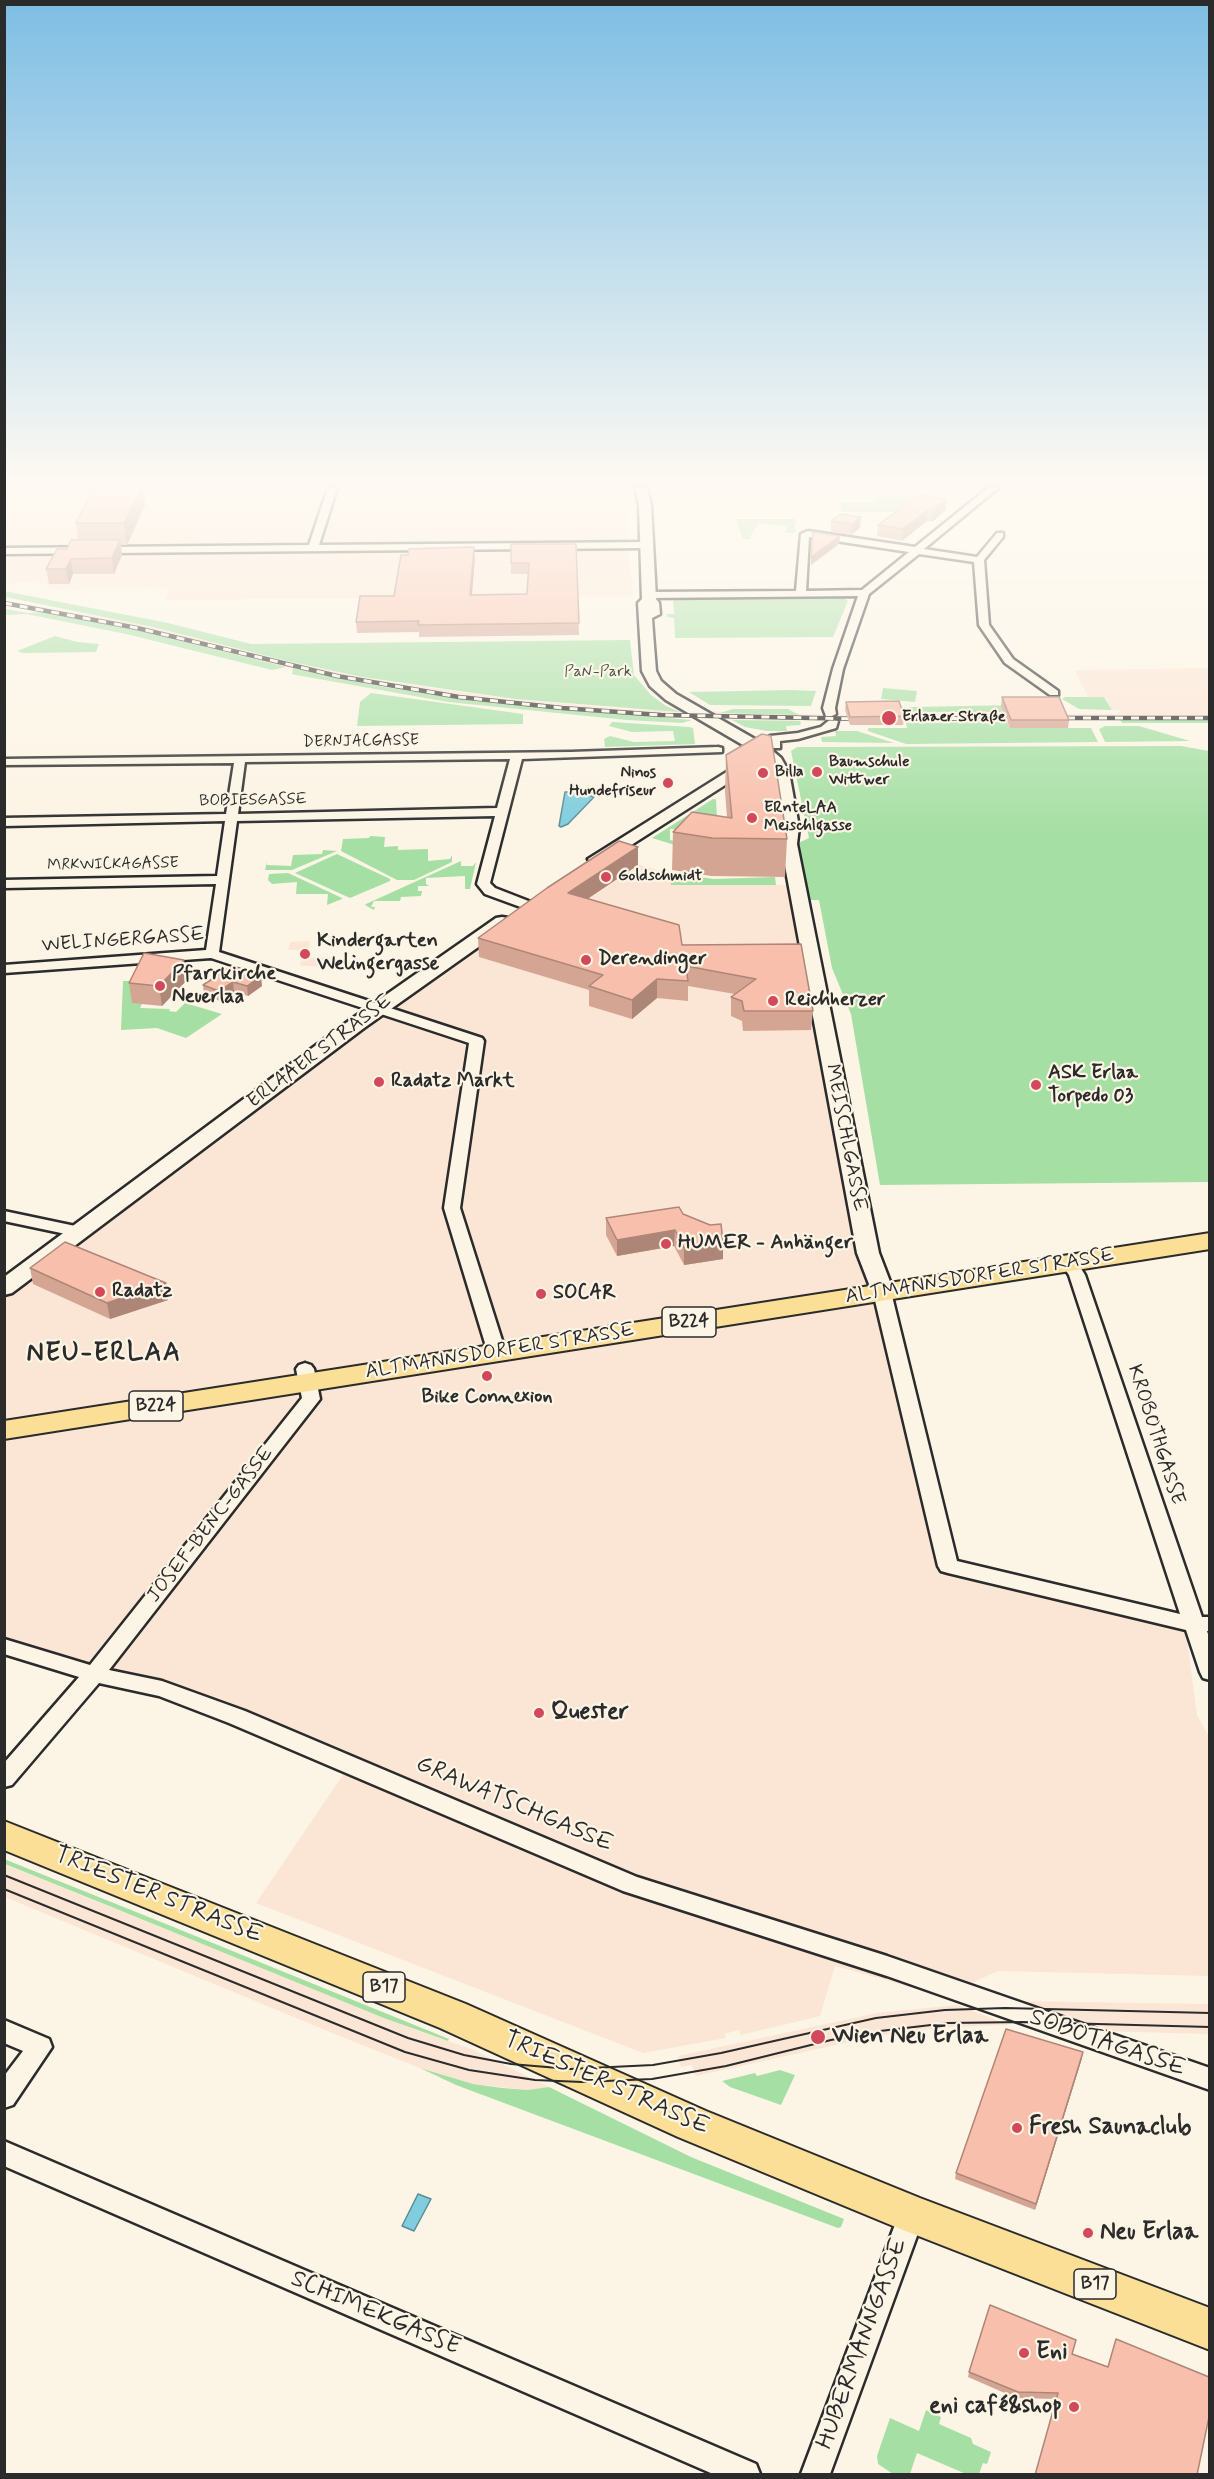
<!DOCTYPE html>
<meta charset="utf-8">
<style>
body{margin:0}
#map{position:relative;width:1214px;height:2479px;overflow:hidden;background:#fcf5e5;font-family:Mynerve,sans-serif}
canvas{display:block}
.frame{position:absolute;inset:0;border:6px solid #2b2b2b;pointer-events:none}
</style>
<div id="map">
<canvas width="1214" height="2479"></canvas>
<div class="frame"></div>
</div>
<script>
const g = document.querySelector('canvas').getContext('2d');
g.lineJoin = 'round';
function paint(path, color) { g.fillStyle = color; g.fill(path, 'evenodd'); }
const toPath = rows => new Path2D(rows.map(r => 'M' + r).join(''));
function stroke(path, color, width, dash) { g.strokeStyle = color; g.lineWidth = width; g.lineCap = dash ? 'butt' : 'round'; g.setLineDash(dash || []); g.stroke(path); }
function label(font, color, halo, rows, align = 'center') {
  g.font = font + ' Mynerve,sans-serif'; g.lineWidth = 4.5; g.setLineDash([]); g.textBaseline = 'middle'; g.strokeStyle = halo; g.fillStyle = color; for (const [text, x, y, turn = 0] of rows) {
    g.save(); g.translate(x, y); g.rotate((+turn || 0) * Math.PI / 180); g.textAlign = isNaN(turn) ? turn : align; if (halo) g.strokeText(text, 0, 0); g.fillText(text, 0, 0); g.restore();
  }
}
const built = toPath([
 [4,488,623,488,633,596,165,600,169,588,57,589,34,582,5,583],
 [4,600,141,624,287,661,385,681,510,699,627,709,852,715,1117,714,1120,710,1112,710,1106,698,1088,697,1075,670,1209,668,1209,719,751,721,537,708,409,691,301,671,131,628,5,604],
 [619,859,668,873,671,885,787,885,864,1186,875,1289,953,1564,1186,1633,1197,1715,1209,1737,1209,1976,998,1971,943,1996,835,1966,820,2016,741,2035,739,2030,724,2034,726,2038,643,2053,256,1903,347,1769,94,1674,5,1646,5,1288,379,1008],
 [310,941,307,958,337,957,336,966,328,966,326,968,319,969,318,966,300,966,303,950,288,950,290,942],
 [4,1864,418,2031,474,2050,549,2087,528,2090,473,2084,420,2068,337,2035,5,1897],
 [1014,2001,1209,2004,1209,2034,1100,2031],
 [957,2005,1009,2025,945,2027,876,2036,696,2076,692,2065,681,2067,678,2056,877,2013]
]);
const green = toPath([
 [881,494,930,497,906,512,841,512,840,502,870,502],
 [736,519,797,519,794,529,796,529,795,533,786,533,787,526,759,523,752,533,750,538,752,539,743,539],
 [4,591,168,623,251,644,630,640,634,675,651,695,666,706,680,712,515,699,363,677,287,661,153,627,5,597],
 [844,598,848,601,833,637,675,638,674,618,667,617,667,614,674,614,673,599],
 [5,609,28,613,44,612,113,624,286,667,272,670,126,634,26,614,5,615],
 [55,636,77,642,99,644,96,652,23,653,17,651],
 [293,668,378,686,473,701,692,720,682,723,627,720,448,702,296,675,292,674],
 [883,688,917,691,915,702,881,699],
 [791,690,816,691,811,706,710,705,689,692],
 [371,693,523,714,523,724,357,726,360,702],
 [1048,697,1061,704,1002,706,1003,712,899,712,898,710,912,707,1021,705],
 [1065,697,1104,697,1112,710,1079,709,1062,699],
 [733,709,788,709,799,715,720,713],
 [1209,719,1209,723,1122,723,1120,720],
 [732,720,800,721,801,723,800,725,786,726,787,731,767,731,745,727],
 [612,722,689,727,693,728,695,744,605,747,604,739,610,736,634,742,675,741,673,731,632,732,609,726],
 [1007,722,1010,728,1091,728,1098,742,906,744,868,731,868,728,907,728,906,723],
 [1105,726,1139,726,1190,741,1105,742,1099,729],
 [835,731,857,731,894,743,822,742,821,737,836,736],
 [1181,746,1209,751,1209,1182,880,1185,851,1014,832,968,819,900,806,900,796,844,809,838,791,751,797,747],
 [713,799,716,799,717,819,687,829,670,829,670,840,689,845,688,849,652,838],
 [370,836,385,837,384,847,398,846,398,850,428,849,428,861,450,859,452,855,452,862,414,880,397,880,341,851,343,839,369,838],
 [323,850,337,851,292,870,265,870,267,862,267,865,291,866,293,855,322,854],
 [337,854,390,879,390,881,350,898,295,873],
 [461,861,461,866,473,866,476,862,470,889,465,889,465,876,426,878,426,884,429,886,418,886,418,891,422,891,421,896,401,897,400,901,374,901,371,907,375,907,374,910,365,905,366,904],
 [288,873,342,898,342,899,327,905,328,894,296,894,297,882,272,884,268,880,269,874],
 [668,873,714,879,775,877,776,885,671,885],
 [123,981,132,981,142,1004,140,1008,170,1009,169,1011,176,1012,185,1003,222,1014,186,1038,157,1028,121,1030],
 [4,1859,166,1924,449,2039,448,2041,384,2018,119,1910,5,1864],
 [420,2068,473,2084,502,2088,528,2090,549,2087,691,2157,844,2219,841,2227,838,2228,456,2085],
 [780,2070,795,2075,781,2105,730,2087,722,2081,755,2073,757,2076],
 [926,2410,941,2417,939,2424,971,2438,973,2444,991,2452,987,2464,983,2463,979,2474,966,2474,917,2453,910,2474,893,2474,878,2464,877,2456,890,2418,919,2431]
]);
const water = toPath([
 [565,792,578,792,594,797,568,824,561,827,559,826,565,792],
 [418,2194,431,2199,414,2231,402,2226,418,2194]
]);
const street = toPath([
 [328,488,337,488,319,545,646,542,651,545,646,548,4,554,4,548,309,545,328,488],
 [988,488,998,488,924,549,977,557,997,533,1003,533,1003,537,984,560,989,625,1013,659,1058,691,1058,695,1050,695,1005,663,979,625,974,562,919,554,869,594,843,669,835,708,836,714,830,717,826,716,823,708,833,669,858,596,649,598,644,595,649,592,796,591,801,534,808,531,915,547,988,488],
 [809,537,909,552,862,590,806,591,809,537],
 [832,718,838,721,836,728,798,739,780,741,780,748,772,748,770,746,770,736,798,733,821,727,832,718],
 [718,747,722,748,722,752,522,759,490,883,495,888,531,902,533,905,531,908,526,909,485,894,477,884,495,816,237,821,219,952,482,1038,484,1041,460,1208,506,1353,503,1357,491,1357,488,1353,444,1208,469,1043,211,958,4,973,4,965,206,950,216,884,4,888,4,880,217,876,225,821,4,826,4,818,226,814,234,763,4,765,4,759,571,752,718,747],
 [510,759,497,808,238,814,245,762,510,759],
 [4,1211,80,1227,88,1232,80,1237,4,1221,4,1211],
 [1069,1258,1075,1259,1085,1275,1202,1617,1210,1617,1210,1631,1207,1631,1210,1640,1210,1680,1203,1678,1200,1672,1186,1630,948,1573,941,1571,938,1566,873,1292,876,1288,882,1287,888,1288,891,1292,957,1561,1180,1614,1069,1275,1061,1263,1069,1258],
 [305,1363,311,1365,314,1369,320,1399,109,1670,162,1681,245,1711,637,1877,887,1956,1210,2068,1210,2090,887,1976,623,1891,229,1723,159,1696,99,1683,12,1785,4,1787,4,1763,79,1677,4,1654,4,1639,90,1665,302,1398,296,1369,299,1365,305,1363],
 [4,2020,49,2039,52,2047,13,2105,4,2108,4,2076,23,2051,4,2043,4,2020],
 [4,2141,756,2464,760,2474,713,2474,4,2166,4,2141],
 [912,2202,921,2205,925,2214,830,2474,801,2474,899,2214,903,2205,912,2202]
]);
const secondary = toPath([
 [635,488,647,488,651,505,656,599,659,603,660,614,652,618,653,633,656,671,661,681,676,694,767,746,781,758,789,772,799,827,797,844,879,1253,894,1292,890,1297,882,1299,874,1297,857,1253,781,844,783,827,773,772,768,764,755,752,666,700,650,686,642,671,638,603,642,599,639,505,635,488],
 [752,756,758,758,760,761,758,764,603,863,591,863,588,859,752,756],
 [502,917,508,918,511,922,508,926,364,1028,12,1293,4,1295,4,1277,350,1020,496,918,502,917]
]);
const primary = toPath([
 [1210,1233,1210,1249,4,1439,4,1421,1210,1233],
 [4,1821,466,2004,706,2111,920,2198,1210,2308,1210,2350,898,2228,678,2137,440,2028,4,1850,4,1821]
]);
const tram = toPath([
 [4,1875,408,2038,464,2055,511,2064,570,2069,653,2065,721,2053,876,2018,945,2010,1005,2008,1210,2013],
 [4,1889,405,2052,469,2070,535,2080,582,2082,652,2079,726,2066,831,2040,880,2031,948,2023,1022,2022,1210,2027]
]);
const rail = toPath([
 [4,603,137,628,337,676,459,697,562,708,661,715,865,719],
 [1051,718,1210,718],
 [886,719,1024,718]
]);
const wall = toPath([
 [94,488,143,488,145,505,127,545,121,545,122,555,114,574,73,574,69,584,49,584,46,569,67,549,78,540,76,523],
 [920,494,946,510,932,522,927,521,902,541,877,536,878,525],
 [861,517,860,528,851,535,831,532,831,521],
 [576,544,579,635,419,637,419,632,357,633,356,622,394,596,475,558,471,595,527,594,528,574,511,574,511,563],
 [1002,697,1069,720,1068,728,1010,728,1001,706],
 [846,702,904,716,903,725,850,725,845,710],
 [726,755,787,839,785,877,711,876,672,870,673,832,727,817,725,792],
 [638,865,587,899,682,945,801,944,813,1011,811,1030,743,1031,742,1021,731,1016,731,997,735,994,688,986,688,1001,657,998,632,1019,589,1006,589,990,479,957,478,938],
 [232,966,262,986,248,996,234,992,220,1001,204,995,203,985],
 [187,980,162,1006,132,1003,129,983],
 [683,1214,723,1259,684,1265,674,1246,617,1256,606,1235,606,1218],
 [30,1268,168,1300,110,1319,33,1284],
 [1082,2058,1035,2210,955,2179,956,2173],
 [1073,2354,1108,2367,1209,2377,1056,2399,1016,2398,968,2377,969,2372]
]);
const shadedWall = toPath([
 [141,488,143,488,145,505,127,545,124,523],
 [947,499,946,510,932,522,933,510],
 [928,510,927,521,902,541,903,529],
 [861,517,860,528,851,535,852,524],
 [840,536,839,544,811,565,811,557],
 [120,540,122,555,114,574,112,558],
 [474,547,475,558,471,607,470,595],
 [71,559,73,574,69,584,66,569],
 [638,847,638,865,568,912,568,893],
 [184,960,187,980,162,1006,159,986],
 [261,976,262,986,248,996,247,986],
 [657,979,657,998,632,1019,632,1000],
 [233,982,234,992,220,1001,219,991],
 [675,1230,674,1246,617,1256,617,1240],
 [723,1242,723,1259,684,1265,684,1248],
 [166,1283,168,1300,110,1319,107,1303],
 [1083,2052,1082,2058,1035,2210,1036,2204]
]);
const building = toPath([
 [94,488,141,488,124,523,76,523,94,488],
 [920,494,947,499,933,510,928,510,903,529,878,525,920,494],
 [841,514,861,517,852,524,831,521,841,514],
 [813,532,840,536,811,557,813,532],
 [71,540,120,540,112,558,71,559,66,569,46,569,57,549,67,549,71,540],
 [511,544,576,544,579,623,418,625,419,621,356,622,360,596,394,596,401,555,408,555,409,549,474,547,470,595,527,594,529,563,511,563,511,544],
 [1002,697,1059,697,1069,720,1011,720,1002,697],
 [899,701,904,716,850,717,846,702,899,701],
 [762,734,771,736,787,839,712,838,673,832,692,812,732,818,726,755,762,734],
 [619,841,638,847,568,893,679,925,682,945,801,944,813,1011,744,1011,742,1001,731,997,756,979,686,966,688,981,657,979,632,1000,589,986,603,975,478,938,547,888,619,841],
 [144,953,184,960,159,986,129,983,144,953],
 [232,966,261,976,247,986,233,982,219,991,203,985,232,966],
 [679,1207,683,1214,710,1225,721,1224,723,1242,684,1248,675,1230,617,1240,606,1218,679,1207],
 [65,1242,166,1283,107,1303,30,1268,65,1242],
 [1006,2029,1083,2052,1036,2204,956,2173,1006,2029],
 [990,2305,1076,2340,1072,2354,1108,2367,1116,2339,1209,2377,1209,2417,1197,2475,1035,2475,1058,2393,1018,2392,969,2372,990,2305]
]);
const markers = [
 [889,718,8,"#d1495b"],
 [817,772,6,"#d1495b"],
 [763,773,6,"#d1495b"],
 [668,783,6,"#d1495b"],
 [752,818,6,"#d1495b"],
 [606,877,6,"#d1495b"],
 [305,954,6,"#d1495b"],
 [586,960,6,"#d1495b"],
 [160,986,6,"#d1495b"],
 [773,1001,6,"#d1495b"],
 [379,1082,6,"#d1495b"],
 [1036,1085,6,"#d1495b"],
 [666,1244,6,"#d1495b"],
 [100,1292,6,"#d1495b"],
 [541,1294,6,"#d1495b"],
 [487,1376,6,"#d1495b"],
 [539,1713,6,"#d1495b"],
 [818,2037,8,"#d1495b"],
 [1017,2128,6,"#d1495b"],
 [1088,2233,6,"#d1495b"],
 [1024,2353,6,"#d1495b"],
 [1074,2407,6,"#d1495b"]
];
const farParknames = [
 ["PaN-Park",598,673]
];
const farPoinames = [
 ["Erlaaer Straße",902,718],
 ["Baumschule",829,763],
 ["Wittwer",829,781],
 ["Billa",775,773],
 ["Ninos",656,774,"right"],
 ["Hundefriseur",656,792,"right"],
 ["ERnteLAA",764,809],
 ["Meischlgasse",764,827],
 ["Goldschmidt",618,877]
];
const farStreetnames = [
 ["DERNJACGASSE",361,742,-1],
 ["BOBIESGASSE",253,801,-1],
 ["MRKWICKAGASSE",113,865,-1]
];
const shields = [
 [689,1322,54],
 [156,1406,54],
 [384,1987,42],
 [1095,2284,42]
];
const shieldNames = [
 ["B224",689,1322],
 ["B224",156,1406],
 ["B17",384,1987],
 ["B17",1095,2284]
];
const streetNames = [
 ["WELINGERGASSE",123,941,-4],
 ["ERLAAER STRASSE",320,1052,-37],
 ["MEISCHLGASSE",845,1138,79],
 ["ALTMANNSDORFER STRASSE",980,1277,-9],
 ["ALTMANNSDORFER STRASSE",500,1352,-9],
 ["KROBOTHGASSE",1155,1435,72],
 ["JOSEF-BENC-GASSE",211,1525,-52]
];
const poiNames = [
 ["Kindergarten",317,942],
 ["Welingergasse",317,965],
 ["Derendinger",598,960],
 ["Pfarrkirche",172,975],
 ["Neuerlaa",172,998],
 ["Reichherzer",785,1001],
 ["ASK Erlaa",1048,1074],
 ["Torpedo 03",1048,1097],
 ["Radatz Markt",391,1082],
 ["HUMER - Anhänger",678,1244],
 ["Radatz",112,1292],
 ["SOCAR",553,1294],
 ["Bike Connexion",487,1398,"center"]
];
const nearPoinames = [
 ["Quester",551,1713],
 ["Wien Neu Erlaa",832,2037],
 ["Fresh Saunaclub",1029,2128],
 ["Neu Erlaa",1100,2233],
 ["Eni",1036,2353],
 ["eni café&shop",1062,2407,"right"]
];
const nearStreetnames = [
 ["GRAWATSCHGASSE",514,1805,23],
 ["TRIESTER STRASSE",158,1896,22],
 ["SOBOTAGASSE",1107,2044,19],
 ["TRIESTER STRASSE",606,2084,24],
 ["SCHIMEKGASSE",375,2314,23],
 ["HUBERMANNGASSE",863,2344,-70]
];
const districtNames = [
 ["NEU-ERLAA",104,1355]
];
paint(built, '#fbe5d4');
paint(green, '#a6dfa4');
paint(water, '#7fcdde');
stroke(water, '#5d8c96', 1.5);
stroke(street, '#2b2b2b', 5);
stroke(secondary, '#2b2b2b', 5);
stroke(primary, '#2b2b2b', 4);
paint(street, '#fcf5e5');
paint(secondary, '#fcf5e5');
paint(primary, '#fbdf96');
stroke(tram, '#2b2b2b', 2);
stroke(rail, '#2b2b2b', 4.5);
stroke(rail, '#fcf5e5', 3, [8]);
paint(wall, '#d5a594');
paint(shadedWall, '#ae8678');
paint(building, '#f8c0ac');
stroke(building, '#ae8678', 1.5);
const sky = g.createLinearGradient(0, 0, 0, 835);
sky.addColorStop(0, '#7ebee4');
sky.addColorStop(0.58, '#fefaf3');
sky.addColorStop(1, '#fefaf300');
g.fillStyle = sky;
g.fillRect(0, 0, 1214, 835);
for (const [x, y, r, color] of markers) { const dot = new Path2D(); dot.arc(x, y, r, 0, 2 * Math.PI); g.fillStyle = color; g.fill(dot); stroke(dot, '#fcf5e5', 2); }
label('16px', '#4a5849', '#fcf5e5', farParknames);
label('bold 16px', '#2b2b2b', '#fcf5e5', farPoinames, 'left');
label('16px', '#2b2b2b', '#fcf5e5', farStreetnames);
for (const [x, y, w] of shields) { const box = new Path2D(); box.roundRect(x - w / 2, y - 15, w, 30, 4.5); g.fillStyle = '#fcf5e5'; g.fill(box); stroke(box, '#2b2b2b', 1.5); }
label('bold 18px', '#2b2b2b', null, shieldNames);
label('20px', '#2b2b2b', '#fcf5e5', streetNames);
label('bold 20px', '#2b2b2b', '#fcf5e5', poiNames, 'left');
label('bold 24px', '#2b2b2b', '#fcf5e5', nearPoinames, 'left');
label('24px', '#2b2b2b', '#fcf5e5', nearStreetnames);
g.letterSpacing = '1.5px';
label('bold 26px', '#2b2b2b', '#fcf5e5', districtNames);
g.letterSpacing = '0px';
</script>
